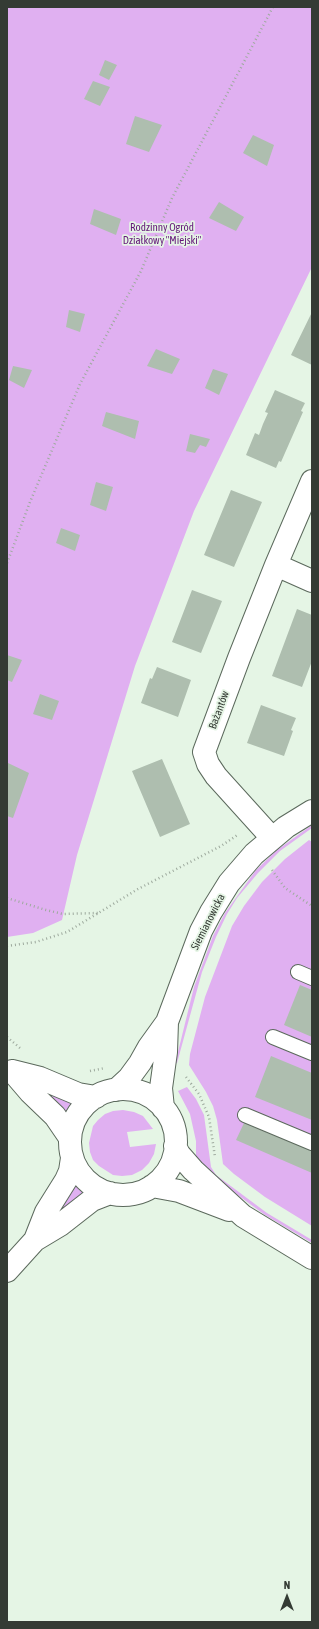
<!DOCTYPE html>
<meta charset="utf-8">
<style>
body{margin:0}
#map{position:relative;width:319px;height:1629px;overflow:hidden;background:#e5f5e5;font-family:"Asap Condensed",sans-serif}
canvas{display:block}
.frame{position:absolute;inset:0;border:8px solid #343b34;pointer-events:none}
.north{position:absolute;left:267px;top:1577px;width:40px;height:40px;-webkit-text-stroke:3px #e5f5e5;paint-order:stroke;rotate:0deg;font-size:11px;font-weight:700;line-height:16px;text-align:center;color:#343b34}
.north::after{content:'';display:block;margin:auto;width:14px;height:18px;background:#343b34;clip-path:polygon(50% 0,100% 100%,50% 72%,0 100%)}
</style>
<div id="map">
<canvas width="319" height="1629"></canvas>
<div class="frame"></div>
<div class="north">N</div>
</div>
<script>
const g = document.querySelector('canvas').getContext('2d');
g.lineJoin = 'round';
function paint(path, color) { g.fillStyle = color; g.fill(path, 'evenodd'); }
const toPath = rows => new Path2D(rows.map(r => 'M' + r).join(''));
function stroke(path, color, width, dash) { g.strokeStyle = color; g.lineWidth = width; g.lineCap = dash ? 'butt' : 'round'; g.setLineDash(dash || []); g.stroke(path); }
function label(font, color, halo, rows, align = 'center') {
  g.font = font + ' "Asap Condensed",sans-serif'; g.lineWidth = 3.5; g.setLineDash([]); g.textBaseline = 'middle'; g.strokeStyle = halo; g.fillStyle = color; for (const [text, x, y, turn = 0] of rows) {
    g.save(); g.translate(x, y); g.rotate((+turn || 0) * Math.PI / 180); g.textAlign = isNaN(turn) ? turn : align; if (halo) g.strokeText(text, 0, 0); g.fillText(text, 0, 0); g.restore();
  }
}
const green = toPath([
 [7,7,312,7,312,267,194,511,135,666,77,855,62,920,33,933,7,937],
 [312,825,312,828,280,851,258,873,237,898,227,914,216,937,202,972,177,1063,175,1064,194,987,213,936,225,913,256,870,277,850],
 [309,840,312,842,312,1226,265,1197,234,1174,223,1164,217,1120,213,1106,206,1092,189,1065,190,1054,205,997,232,926,244,906,262,882,285,859],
 [27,1079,72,1103,67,1112,66,1113],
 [187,1087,196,1099,204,1115,211,1167,216,1175,267,1213,312,1240,312,1243,265,1215,202,1169,196,1160,196,1141,190,1114,178,1091],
 [123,1110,134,1112,143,1116,153,1129,127,1132,130,1147,156,1144,154,1154,149,1163,142,1170,132,1175,122,1176,113,1175,99,1166,93,1160,90,1152,89,1143,93,1126,98,1120,105,1114,113,1111],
 [76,1186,84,1194,45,1228,74,1187]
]);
const building = toPath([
 [105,60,117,65,109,80,99,75],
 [93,81,110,87,100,106,84,99],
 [135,116,162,125,149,152,126,144],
 [253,135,274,145,267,166,243,153],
 [219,202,244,217,236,231,209,218],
 [94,209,121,219,116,235,90,224],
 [69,310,85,314,80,332,66,327],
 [312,312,312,365,291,355],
 [156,349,180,359,172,374,147,366],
 [13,366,32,370,24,388,9,380],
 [213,369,228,374,219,395,205,388],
 [275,390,305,403,301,411,303,412,281,462,279,461,276,468,246,455,255,433,259,435,263,424,268,413,265,412],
 [106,412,139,421,135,439,102,426],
 [190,434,210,439,206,447,200,445,195,453,186,451],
 [96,482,113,487,106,511,90,505],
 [231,490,262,502,234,567,204,555],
 [61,528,80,535,75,551,56,543],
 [192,590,222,601,201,653,172,642],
 [297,609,312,615,312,661,302,687,272,676],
 [7,655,22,660,12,682,7,680],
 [157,667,191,680,178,717,141,703,150,678,152,679],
 [40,694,59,701,52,720,33,714],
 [261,705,296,718,291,730,293,731,284,756,247,743],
 [162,759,190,824,160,837,132,771],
 [8,763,29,773,13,818,7,816],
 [300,985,312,990,312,1037,284,1025],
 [271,1056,312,1073,312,1120,255,1097],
 [244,1123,312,1151,312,1173,236,1140]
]);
const path = toPath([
 [7,563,30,502,80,384,141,271,172,198,273,7],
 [272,870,285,888,312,906],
 [7,898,46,910,63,914,98,913],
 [7,946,36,942,67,932,138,889,221,846,239,834],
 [7,1037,20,1048],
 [90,1071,105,1068],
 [186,1077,199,1094,209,1117,215,1157]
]);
const service = toPath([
 [298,972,312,978],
 [273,1037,312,1053],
 [245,1115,312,1143]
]);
const minor = toPath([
 [276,565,312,581],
 [272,838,216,776,208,764,204,752,239,658,276,565,312,481],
 [12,1071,30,1092,55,1116,70,1138],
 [12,1071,40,1078,78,1094,96,1097],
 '70 1142a53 53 0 1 1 106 0a53 53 0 1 1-106 0Z',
 [116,1090,129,1078,140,1063,149,1047,167,1022,201,931,211,912,229,883,254,854,286,827,312,811],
 [163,1108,161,1088,166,1052,167,1022],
 [175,1146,179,1154,193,1170,243,1216,312,1258],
 [152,1186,179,1191,229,1210],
 [35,1240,46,1212,66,1180,70,1171,72,1158],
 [7,1271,35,1240,60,1225,92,1200,110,1193]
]);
const parkNames = [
 ["Rodzinny Ogród",162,228],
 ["Działkowy \"Miejski\"",162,241]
];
const streetNames = [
 ["Bażantów",219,710,-70],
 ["Siemianowicka",208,922,-63]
];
paint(green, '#e0b0f1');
paint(building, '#aebeaf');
stroke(service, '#5b695c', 16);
stroke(minor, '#5b695c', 24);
stroke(path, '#9eaa9e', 2.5, [1, 3]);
stroke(service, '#fff', 14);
stroke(minor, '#fff', 22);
label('11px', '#631778', '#e5f5e5', parkNames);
label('11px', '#343b34', '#e5f5e5', streetNames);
</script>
